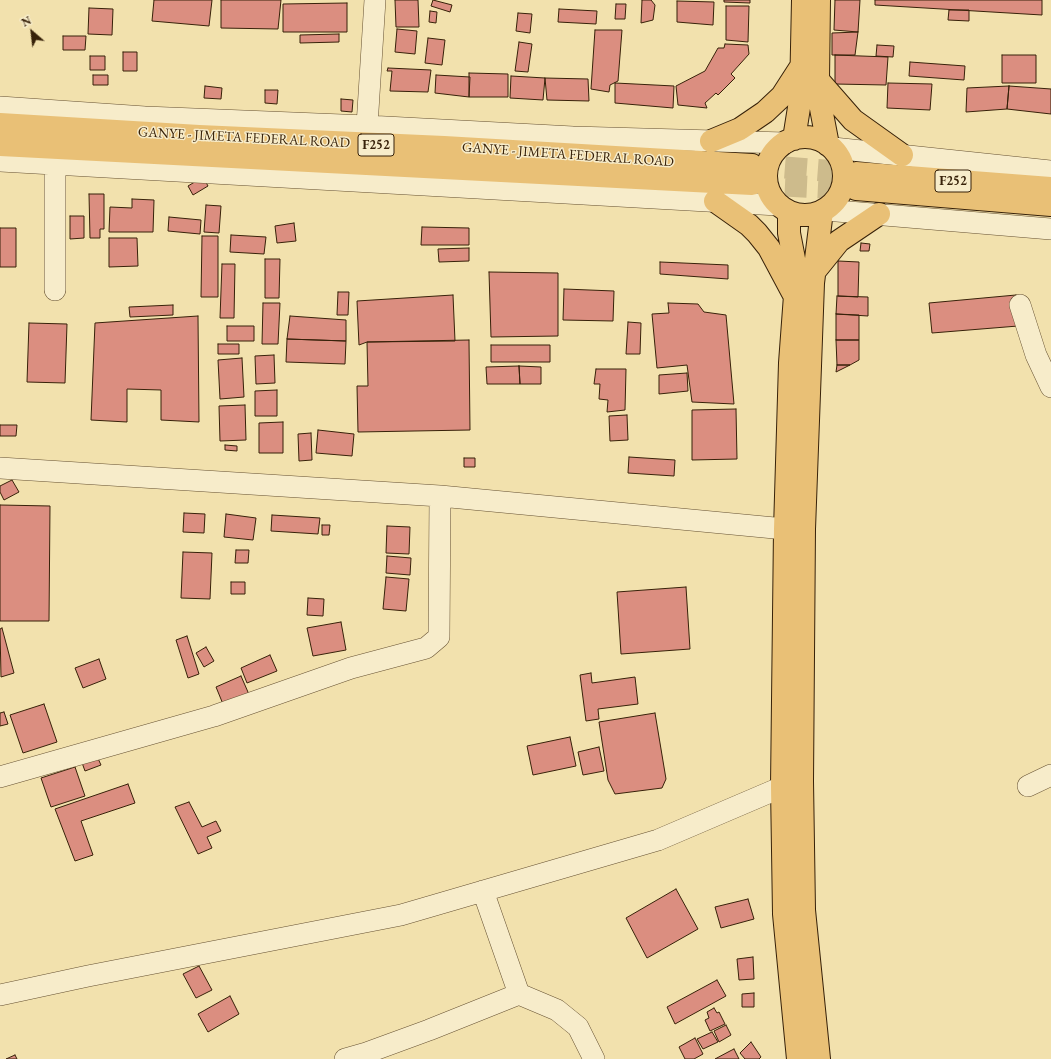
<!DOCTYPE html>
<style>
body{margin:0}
#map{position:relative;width:1051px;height:1059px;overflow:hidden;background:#f2e1ad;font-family:"EB Garamond",serif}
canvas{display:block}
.north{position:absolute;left:12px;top:12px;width:40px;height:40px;-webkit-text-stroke:3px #f7ecca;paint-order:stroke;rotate:332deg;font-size:11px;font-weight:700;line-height:16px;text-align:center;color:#372109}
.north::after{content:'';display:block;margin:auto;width:14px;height:18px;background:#372109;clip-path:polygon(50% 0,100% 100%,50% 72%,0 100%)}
</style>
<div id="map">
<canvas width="1051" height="1059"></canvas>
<div class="north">N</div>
</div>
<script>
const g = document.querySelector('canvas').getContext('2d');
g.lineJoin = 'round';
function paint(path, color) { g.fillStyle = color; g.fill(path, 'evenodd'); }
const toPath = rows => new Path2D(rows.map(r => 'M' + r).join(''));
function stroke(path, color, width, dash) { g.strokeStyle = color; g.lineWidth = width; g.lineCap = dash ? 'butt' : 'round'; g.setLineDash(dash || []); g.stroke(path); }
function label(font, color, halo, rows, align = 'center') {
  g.font = font + ' "EB Garamond",serif'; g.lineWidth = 3; g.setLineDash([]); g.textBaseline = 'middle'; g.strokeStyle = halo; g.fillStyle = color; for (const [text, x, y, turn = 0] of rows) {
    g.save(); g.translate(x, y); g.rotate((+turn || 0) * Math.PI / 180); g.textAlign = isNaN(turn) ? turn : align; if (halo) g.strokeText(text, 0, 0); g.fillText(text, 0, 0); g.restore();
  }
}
const building = toPath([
 [154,0,212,0,209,26,152,21,154,0],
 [221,0,281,0,278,29,221,28,221,0],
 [395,0,418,0,419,27,396,27,395,0],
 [433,0,452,5,450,12,431,6,433,0],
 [642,0,651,0,655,5,653,20,641,23,642,0],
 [724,0,750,0,750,3,724,2,724,0],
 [835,0,860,0,858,32,834,30,835,0],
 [875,0,1042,0,1042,15,875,5,875,0],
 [677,1,714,2,713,25,677,22,677,1],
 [347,3,347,32,283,32,283,4,347,3],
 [616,4,626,4,625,19,615,19,616,4],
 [726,6,749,6,748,42,726,40,726,6],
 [89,8,113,9,112,35,88,34,89,8],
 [559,9,597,11,596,24,558,22,559,9],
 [949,10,969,10,969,21,948,20,949,10],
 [430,11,437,12,436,23,429,22,430,11],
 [518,13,532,14,530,33,516,31,518,13],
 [397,29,417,31,415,54,395,52,397,29],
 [595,30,622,30,618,81,610,85,609,92,591,89,595,30],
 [858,32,855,55,832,55,832,33,858,32],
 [339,34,339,42,300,43,300,35,339,34],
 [63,36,86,36,85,50,63,50,63,36],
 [428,38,445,40,442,65,425,63,428,38],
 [519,42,532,44,528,72,515,71,519,42],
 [725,44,748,45,749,54,731,74,735,78,718,95,716,93,705,103,707,108,678,105,676,86,705,71,718,48,724,48,725,44],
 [877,45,894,46,893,57,876,56,877,45],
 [123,52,137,52,137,71,123,71,123,52],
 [835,55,888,57,886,85,835,84,835,55],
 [1002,55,1036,55,1036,83,1002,83,1002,55],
 [90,56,105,56,105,70,90,70,90,56],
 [910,62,965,66,964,80,909,76,910,62],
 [388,68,431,70,428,92,390,91,392,71,387,71,388,68],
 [469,73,508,74,508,97,469,97,469,73],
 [93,75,108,75,108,85,93,85,93,75],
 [436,75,470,77,469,97,435,93,436,75],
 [511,76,545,78,543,100,510,98,511,76],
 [545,78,588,79,589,101,547,100,545,78],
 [615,83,674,86,673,108,615,103,615,83],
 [888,83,932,84,930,110,887,108,888,83],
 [205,86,222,88,221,99,204,98,205,86],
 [1009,86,1007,109,966,112,967,88,1009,86],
 [1009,86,1051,89,1051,114,1007,109,1009,86],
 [265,90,278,90,277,104,265,103,265,90],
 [341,99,353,100,352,112,341,111,341,99],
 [203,177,208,186,193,195,188,186,203,177],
 [89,194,104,194,104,229,100,229,100,238,90,238,89,194],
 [132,199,154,200,153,232,109,232,110,207,132,208,132,199],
 [206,205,221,206,219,233,204,232,206,205],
 [70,216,84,216,84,238,70,239,70,216],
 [169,217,201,220,200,234,168,231,169,217],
 [294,223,296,241,277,243,275,226,294,223],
 [422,227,469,228,469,245,421,245,422,227],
 [0,228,16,228,16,267,0,267,0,228],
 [231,235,266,237,264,254,230,252,231,235],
 [202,236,218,236,218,297,201,297,202,236],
 [109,238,137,238,138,266,109,267,109,238],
 [861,243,870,244,869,251,860,251,861,243],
 [469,248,469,261,439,262,438,249,469,248],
 [265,259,280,259,279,298,265,298,265,259],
 [838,261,859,262,858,297,838,296,838,261],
 [660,262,728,265,728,279,660,274,660,262],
 [222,264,235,264,234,318,220,318,222,264],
 [489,272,558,273,558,336,491,337,489,272],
 [564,289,614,291,613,321,563,320,564,289],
 [338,292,349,292,348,315,337,315,338,292],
 [453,295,455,341,367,342,359,345,357,301,453,295],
 [1016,295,1018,326,932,333,929,303,1016,295],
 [837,296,868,297,868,316,836,314,837,296],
 [263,303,280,303,278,344,262,344,263,303],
 [668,303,698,304,704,312,726,315,734,404,692,402,687,365,657,368,652,314,669,313,668,303],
 [173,305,173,315,130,317,129,307,173,305],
 [836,314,859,315,859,340,836,340,836,314],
 [198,316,199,422,161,420,161,390,127,389,127,422,91,420,95,323,198,316],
 [290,316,346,320,346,341,287,339,290,316],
 [628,322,641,323,640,354,626,354,628,322],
 [29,323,67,324,65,383,27,382,29,323],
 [227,326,254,326,254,341,227,341,227,326],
 [287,339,346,341,345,364,286,362,287,339],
 [469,340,470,430,358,432,357,386,368,386,367,342,469,340],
 [836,340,859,340,859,360,850,365,837,365,836,340],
 [218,344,239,344,239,354,218,354,218,344],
 [491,345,550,345,550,362,491,362,491,345],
 [274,355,275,383,256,384,255,356,274,355],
 [242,358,244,397,220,399,218,360,242,358],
 [837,365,850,365,836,372,837,365],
 [519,366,541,367,541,384,520,384,519,366],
 [519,366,520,384,487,384,486,367,519,366],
 [596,369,626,369,625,410,607,412,608,400,599,399,600,384,594,384,596,369],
 [687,373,688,391,659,394,659,375,687,373],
 [277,390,277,416,255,416,255,391,277,390],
 [245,405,246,440,220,441,219,406,245,405],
 [736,409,737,459,692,460,692,410,736,409],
 [627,415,628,440,610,441,609,416,627,415],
 [283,422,283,453,259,453,259,423,283,422],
 [0,425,17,425,16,436,0,436,0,425],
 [318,430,354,434,352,456,316,453,318,430],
 [311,433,312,460,299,461,298,434,311,433],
 [225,445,237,446,237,451,225,450,225,445],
 [629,457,675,460,674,476,628,473,629,457],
 [464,458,475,458,475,467,464,467,464,458],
 [12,480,19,492,4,500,0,492,0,486,12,480],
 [0,505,50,506,49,621,0,621,0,505],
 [184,513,205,514,204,533,183,532,184,513],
 [226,514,256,518,253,540,224,537,226,514],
 [272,515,320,518,318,534,271,531,272,515],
 [322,525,330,525,329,535,322,535,322,525],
 [387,526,410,527,409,554,386,553,387,526],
 [236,550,249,550,248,563,235,563,236,550],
 [183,552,212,553,210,599,181,598,183,552],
 [387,556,411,558,410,575,386,573,387,556],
 [386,577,409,579,406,611,383,609,386,577],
 [231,582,245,582,245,594,231,594,231,582],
 [686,587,690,649,621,654,617,592,686,587],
 [308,598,324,599,323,616,307,615,308,598],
 [341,622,346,650,313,656,307,628,341,622],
 [2,628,14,673,1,677,0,629,2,628],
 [187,636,199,674,188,678,176,640,187,636],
 [206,647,214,661,204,667,196,653,206,647],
 [270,655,277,671,247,683,241,668,270,655],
 [99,659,106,679,83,688,75,668,99,659],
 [591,673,592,683,635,677,638,704,598,709,599,719,586,721,580,675,591,673],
 [241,676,251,699,225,709,216,687,241,676],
 [44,704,57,742,23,753,10,715,44,704],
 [4,712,8,724,0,726,0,713,4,712],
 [655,713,666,779,662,788,615,794,608,780,599,722,655,713],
 [570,737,576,766,533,775,527,746,570,737],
 [599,747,604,771,583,775,578,752,599,747],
 [96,754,101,765,85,771,81,760,96,754],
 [75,767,85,796,51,807,41,778,75,767],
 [128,784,135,803,81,821,93,855,75,861,55,809,128,784],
 [189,802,202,827,216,821,221,831,207,837,212,848,198,854,175,807,189,802],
 [676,889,698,929,647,958,626,918,676,889],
 [748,899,754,919,721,928,715,907,748,899],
 [753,957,754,979,739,980,737,959,753,957],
 [199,966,212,990,196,998,183,974,199,966],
 [717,980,726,996,675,1024,667,1007,717,980],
 [754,993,754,1007,742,1007,742,994,754,993],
 [230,996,239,1014,208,1032,198,1014,230,996],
 [714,1008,717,1013,719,1012,725,1024,710,1031,705,1020,709,1018,707,1012,714,1008],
 [726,1025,731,1035,719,1042,714,1031,726,1025],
 [712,1032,718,1042,703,1049,697,1039,712,1032],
 [695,1038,703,1054,694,1059,685,1059,679,1047,695,1038],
 [751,1042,761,1057,759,1059,745,1059,740,1053,751,1042],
 [734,1049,739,1059,715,1059,730,1051,734,1049],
 [15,1055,17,1059,6,1059,15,1055]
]);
const majorTunnel = toPath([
 [752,165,856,173],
 [752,184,856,189]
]);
const minor = toPath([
 [0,107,145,117,367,126,573,137,785,143],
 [367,126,375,0],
 [833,148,1051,171],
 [0,161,778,205],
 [55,164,55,290],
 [825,210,1051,229],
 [1020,305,1036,355,1051,387],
 [0,468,440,496,785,529,803,529],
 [0,777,214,716,351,668,426,648,439,637,440,496],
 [1028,786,1051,775],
 [483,891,519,994],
 [0,995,88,976,401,915,658,840,782,787],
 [345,1059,366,1053,429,1030,519,994,557,1010,578,1027,594,1059]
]);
const major = toPath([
 [819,0,818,80,819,98,828,145],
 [818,80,853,120,902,155],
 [0,124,199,136,444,147,752,165],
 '766 176a39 39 0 1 1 78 0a39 39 0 1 1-78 0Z',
 [794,139,801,95,803,0],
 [711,141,740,129,765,112,782,96,802,65],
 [0,145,752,184],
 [856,173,1051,188],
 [856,189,1051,205],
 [715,201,749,225,757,233,769,248,793,293],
 [789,212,789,233,795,264,796,282,790,363,785,529,782,787,784,914,798,1059],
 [814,272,839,241,879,214],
 [819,1059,804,910,802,781,804,529,810,366,813,283,822,211]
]);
const shields = [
 [376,145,36],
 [953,181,36]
];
const shieldNames = [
 ["F252",376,145],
 ["F252",953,181]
];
const streetNames = [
 ["GANYE - JIMETA FEDERAL ROAD",244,138,3],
 ["GANYE - JIMETA FEDERAL ROAD",568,155,4]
];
paint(building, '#db8e80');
stroke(building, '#372109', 1);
stroke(majorTunnel, '#cdbb8c', 22, [22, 11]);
stroke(minor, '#665132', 22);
stroke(major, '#372109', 24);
stroke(minor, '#f7ecca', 21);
stroke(major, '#e9c076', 22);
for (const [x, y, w] of shields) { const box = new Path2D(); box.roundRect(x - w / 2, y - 11, w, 22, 3); g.fillStyle = '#f7ecca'; g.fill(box); stroke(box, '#372109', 1); }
label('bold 13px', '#372109', null, shieldNames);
label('14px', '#372109', '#f7ecca', streetNames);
</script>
